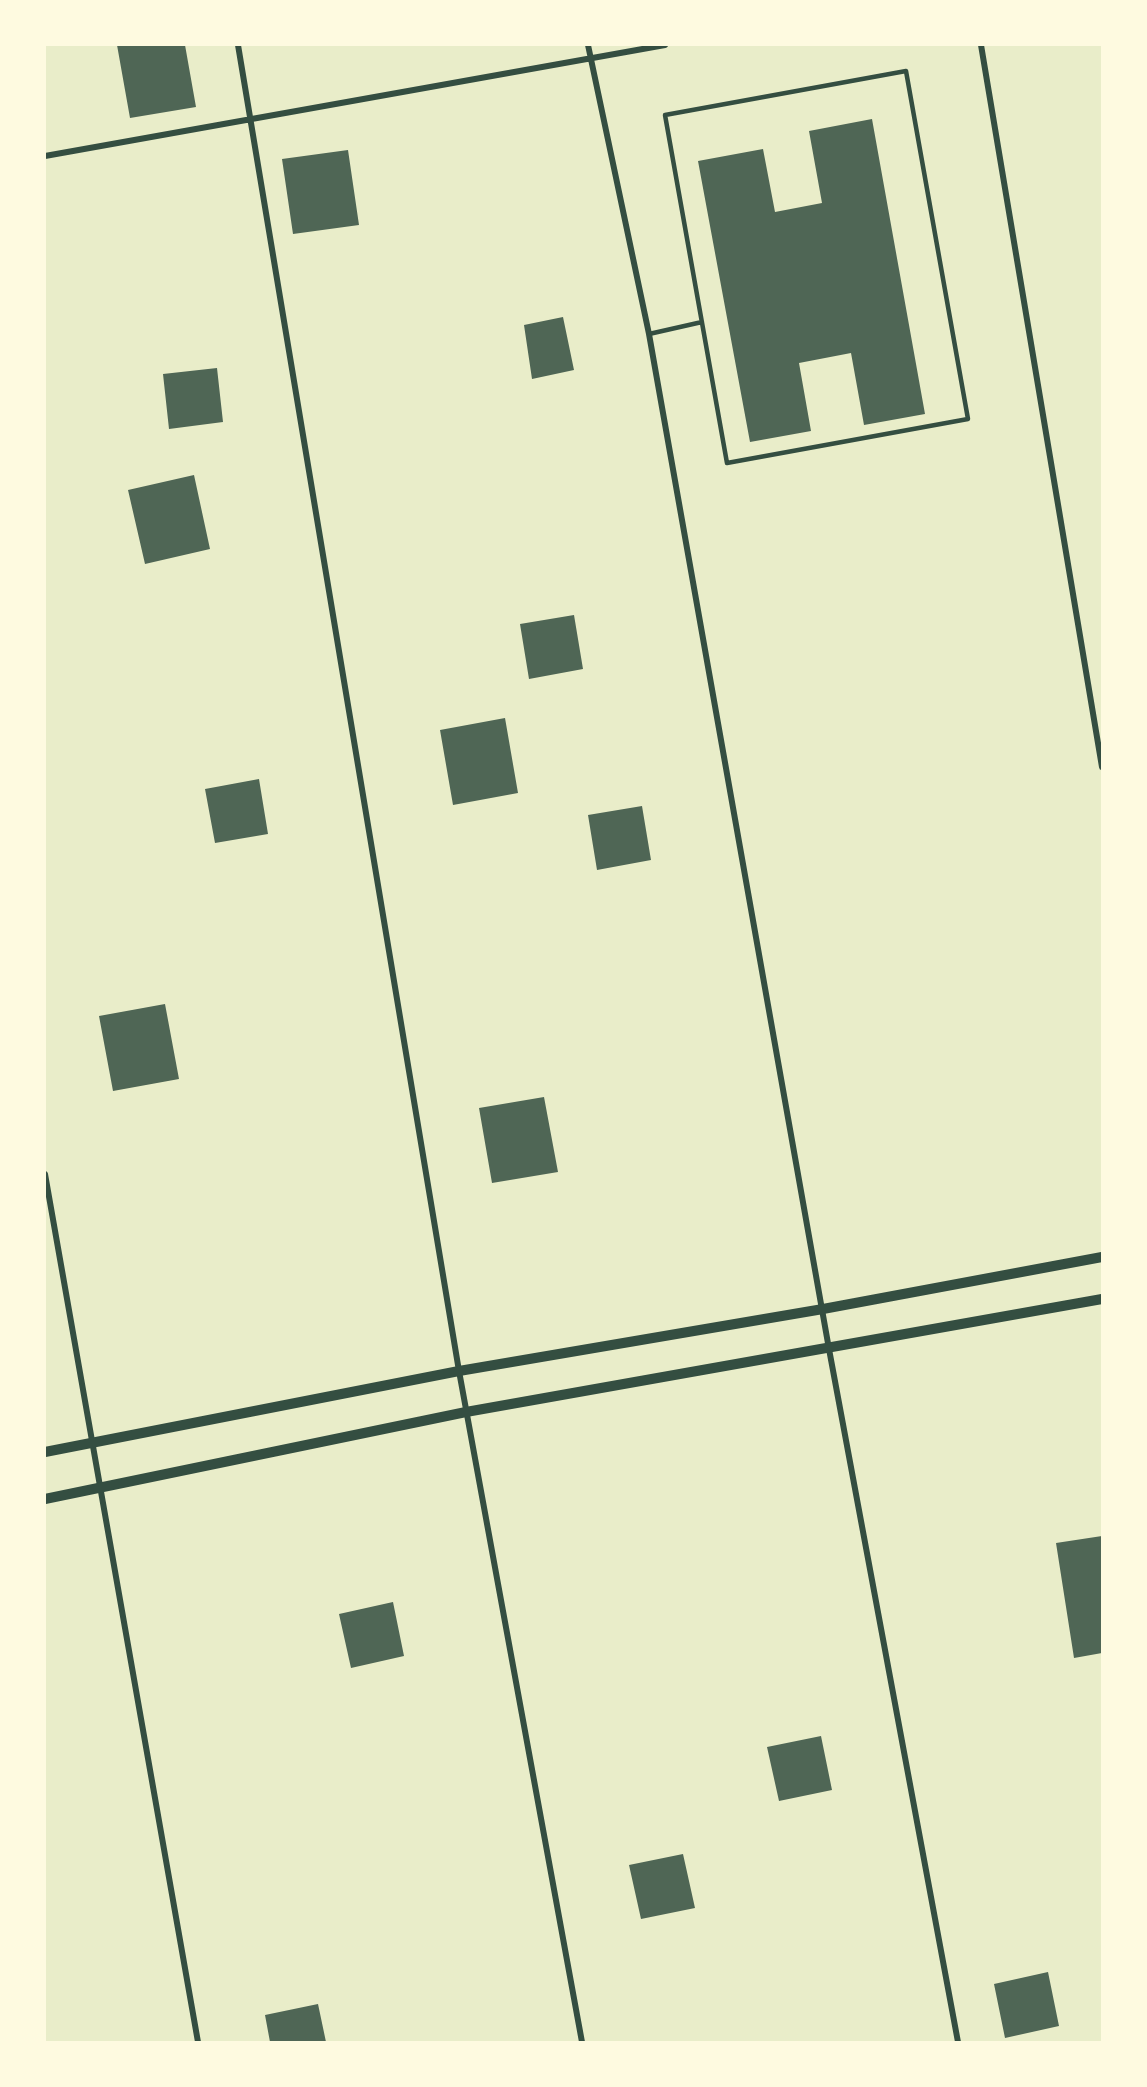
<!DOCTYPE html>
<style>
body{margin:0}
#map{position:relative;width:1147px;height:2087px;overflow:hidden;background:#e9edc9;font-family:"Fira Sans Condensed",sans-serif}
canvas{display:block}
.frame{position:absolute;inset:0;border:46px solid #fefae0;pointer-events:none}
</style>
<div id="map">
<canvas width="1147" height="2087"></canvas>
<div class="frame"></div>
</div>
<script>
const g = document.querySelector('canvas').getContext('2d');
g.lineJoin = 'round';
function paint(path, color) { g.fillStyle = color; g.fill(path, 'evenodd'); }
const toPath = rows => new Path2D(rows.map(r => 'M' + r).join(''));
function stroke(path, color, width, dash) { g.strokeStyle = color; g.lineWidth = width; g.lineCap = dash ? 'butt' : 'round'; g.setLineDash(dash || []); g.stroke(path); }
const building = toPath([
 [117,45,185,45,196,107,130,118],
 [872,119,925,414,864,425,851,353,799,363,811,431,750,442,698,161,763,149,775,212,822,203,809,131],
 [348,150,359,225,293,234,282,159],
 [563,317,574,370,532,379,524,325],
 [217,368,223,422,169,429,163,374],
 [194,475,210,549,145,564,128,490],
 [574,615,583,669,529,679,520,624],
 [505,718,518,793,453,805,440,730],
 [259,779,268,834,215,843,205,789],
 [642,806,651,860,597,870,588,815],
 [165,1004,179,1079,113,1091,99,1016],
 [544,1097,558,1172,492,1183,479,1108],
 [1102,1536,1102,1653,1074,1658,1056,1543],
 [393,1602,404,1656,351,1668,339,1614],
 [821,1736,832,1790,779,1801,767,1747],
 [683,1854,695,1908,641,1919,629,1865],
 [1048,1972,1059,2026,1005,2038,994,1984],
 [318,2004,326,2042,270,2042,265,2015]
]);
const service = toPath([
 [906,71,968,419,727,463,665,115,906,71],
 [649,334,702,322]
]);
const minor = toPath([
 [238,45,459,1371,582,2042],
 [588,45,649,334,829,1349,958,2042],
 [981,45,1102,767],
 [45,156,665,45],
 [45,1174,198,2042]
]);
const tertiary = toPath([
 [45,1452,459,1371,823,1309,1102,1257],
 [45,1499,466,1412,1102,1299]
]);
paint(building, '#4f6655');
stroke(service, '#344e41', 4.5);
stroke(minor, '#344e41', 6);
stroke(tertiary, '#344e41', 10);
</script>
